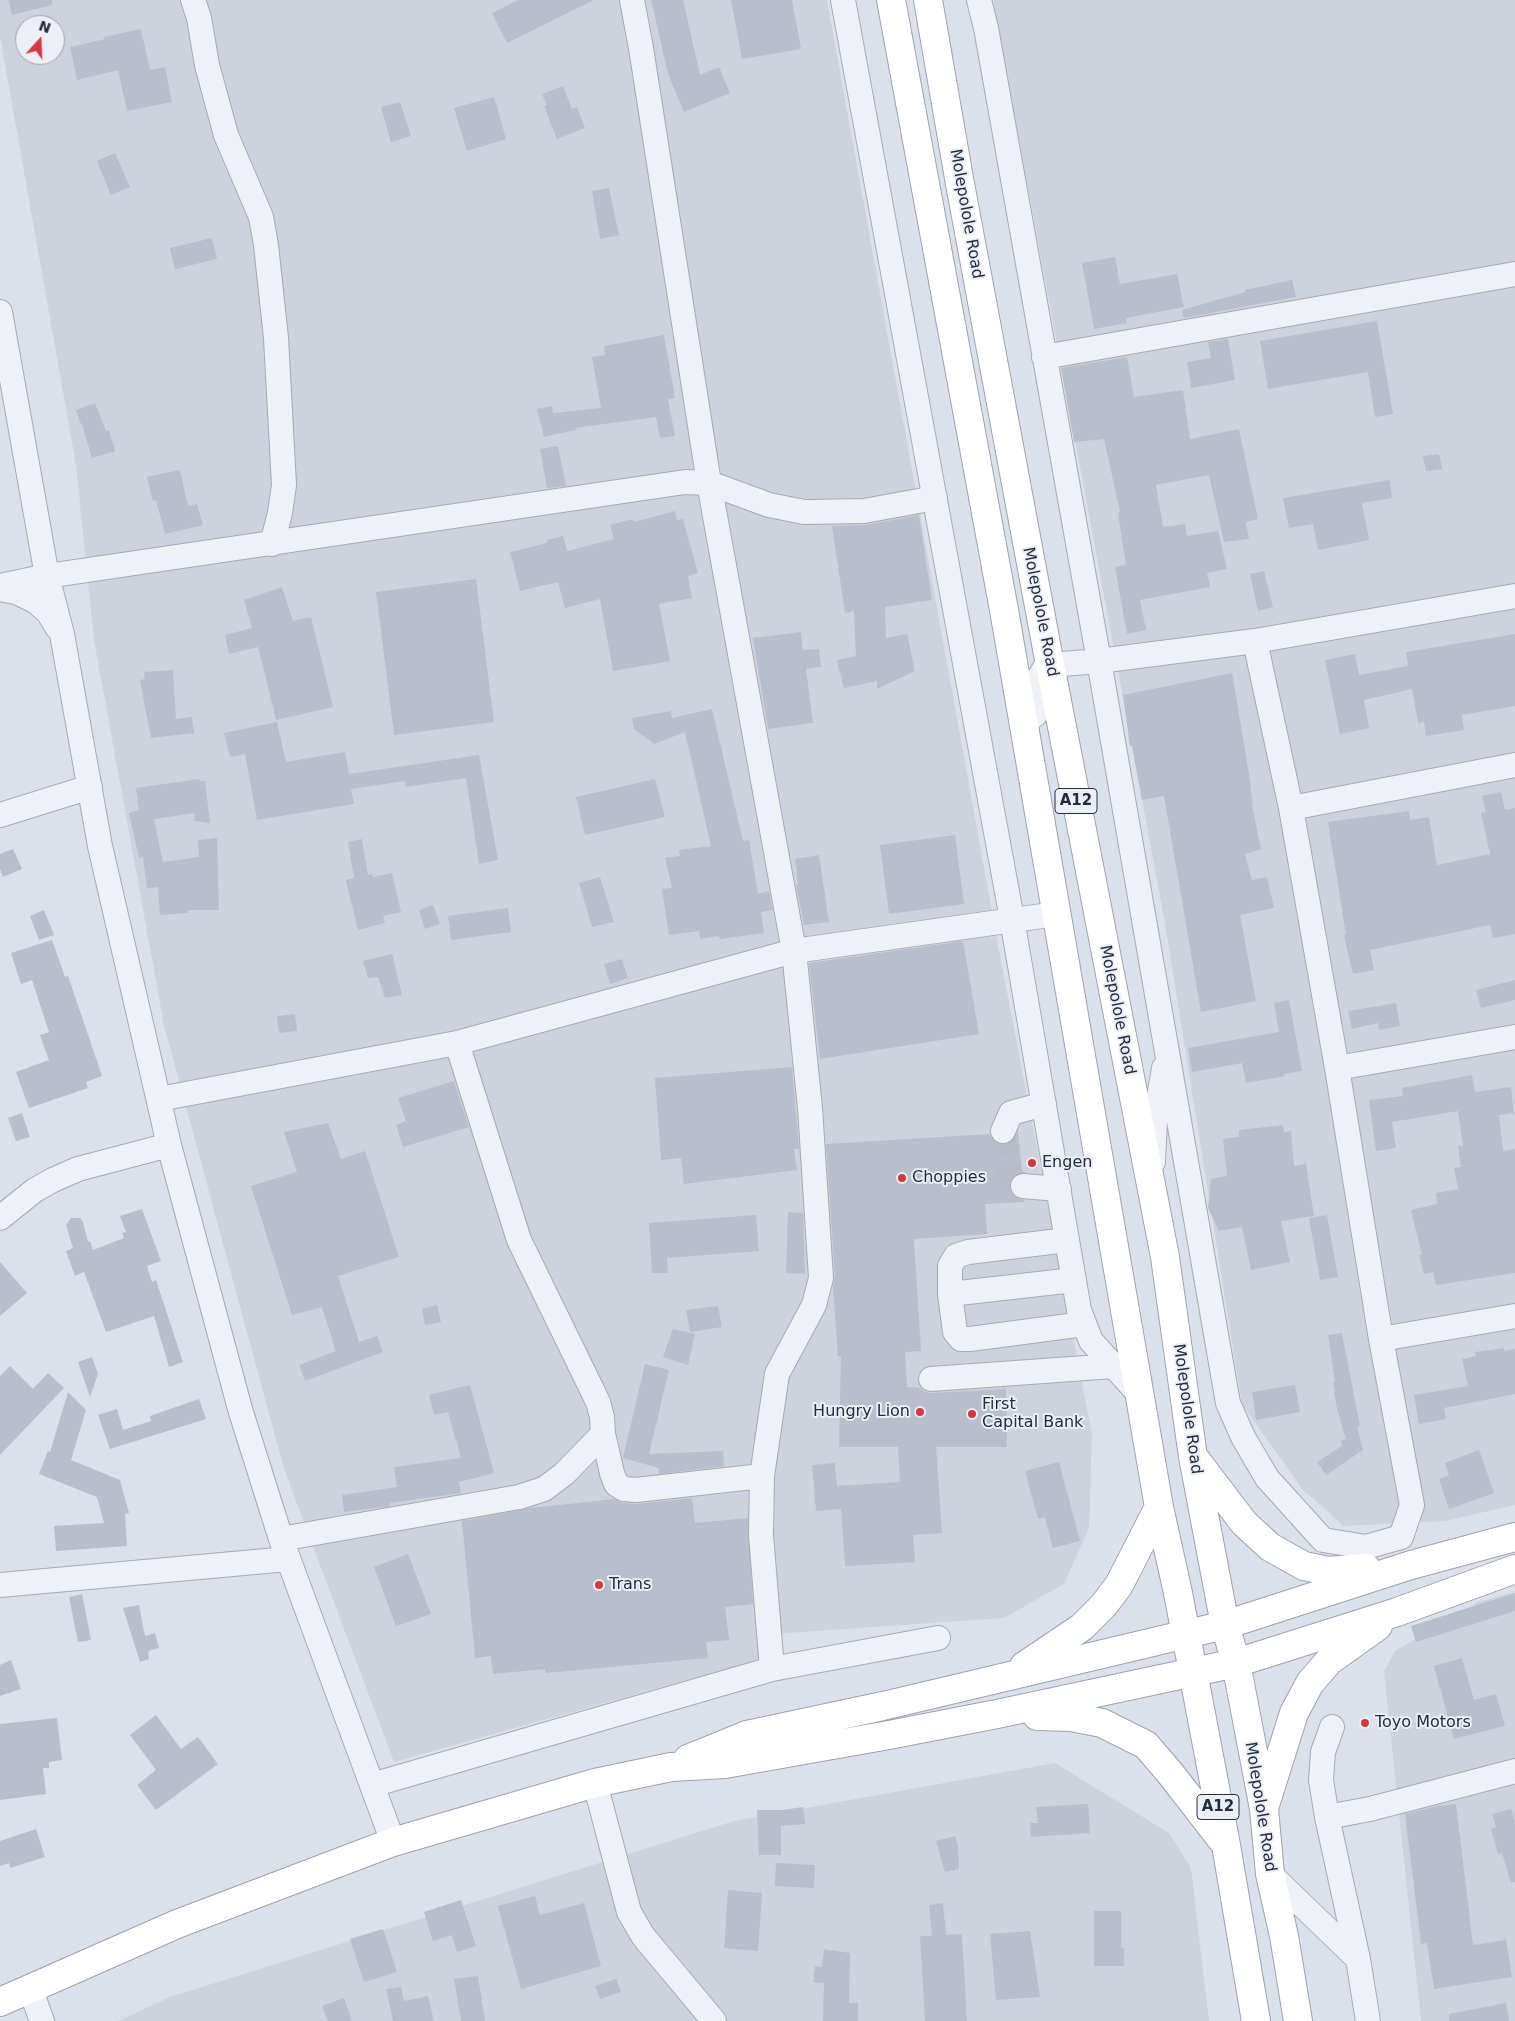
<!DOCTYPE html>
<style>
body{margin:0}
#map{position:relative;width:1515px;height:2021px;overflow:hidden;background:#dce0e8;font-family:"DejaVu Sans",sans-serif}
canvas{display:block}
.north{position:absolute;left:15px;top:15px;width:50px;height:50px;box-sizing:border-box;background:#eceff5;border:1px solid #9ca1ac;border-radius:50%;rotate:20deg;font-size:14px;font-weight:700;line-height:20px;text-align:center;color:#252c3f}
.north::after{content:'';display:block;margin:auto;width:18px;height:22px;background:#d7373e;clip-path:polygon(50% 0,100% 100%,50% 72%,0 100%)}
</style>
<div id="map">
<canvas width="1515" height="2021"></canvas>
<div class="north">N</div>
</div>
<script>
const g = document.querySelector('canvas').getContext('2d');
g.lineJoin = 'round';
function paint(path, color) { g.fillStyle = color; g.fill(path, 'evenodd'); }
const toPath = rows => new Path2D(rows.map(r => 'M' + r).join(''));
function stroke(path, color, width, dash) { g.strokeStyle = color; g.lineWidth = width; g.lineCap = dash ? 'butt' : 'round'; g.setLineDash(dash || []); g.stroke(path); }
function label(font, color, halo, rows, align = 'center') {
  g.font = font + ' "DejaVu Sans",sans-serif'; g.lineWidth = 4; g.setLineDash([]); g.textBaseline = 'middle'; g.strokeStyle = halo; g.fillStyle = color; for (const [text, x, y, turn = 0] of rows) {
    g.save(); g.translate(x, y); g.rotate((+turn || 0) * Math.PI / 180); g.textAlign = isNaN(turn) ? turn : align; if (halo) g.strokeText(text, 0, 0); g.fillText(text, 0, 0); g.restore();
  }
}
const built = toPath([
 [0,0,827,0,998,945,1092,1435,1089,1528,1064,1584,1004,1618,758,1635,758,1660,394,1762,284,1469,164,1025,94,640,76,465,0,36],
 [25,25,55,25,55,55,25,55],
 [993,0,1515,0,1515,1505,1445,1521,1344,1526,1302,1489,1242,1404,1165,923],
 [1515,1592,1515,2021,1421,2021,1384,1671,1395,1651,1478,1602],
 [1055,1763,1169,1833,1191,1868,1209,2021,118,2021,170,1997,734,1821]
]);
const building = toPath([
 [8,0,52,0,52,5,12,15],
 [518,0,594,0,507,43,492,13],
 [651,0,683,0,700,75,719,67,730,93,684,112,668,74],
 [731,0,792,0,801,49,742,59],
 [141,29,150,70,165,67,172,102,127,111,118,70,77,80,70,47,105,39,104,37],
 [563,86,572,109,577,107,585,128,557,139,544,106,547,105,542,94],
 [494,97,506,139,467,151,454,108],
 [400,102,411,136,391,142,381,107],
 [115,153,130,187,111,195,97,161],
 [609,188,619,235,600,239,592,191],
 [212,238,217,259,175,269,170,248],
 [1115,257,1120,284,1177,274,1184,307,1126,318,1127,323,1094,329,1082,263],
 [1292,280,1296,297,1184,318,1182,310,1245,292,1245,290],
 [1377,321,1393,414,1375,417,1368,372,1268,389,1260,341],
 [664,335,675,398,668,399,675,436,660,438,656,417,575,428,576,430,544,437,537,409,552,406,553,413,601,408,592,357,605,355,604,346],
 [1228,339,1235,380,1191,388,1187,362,1211,358,1208,342],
 [1127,357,1134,397,1183,390,1190,439,1239,429,1258,519,1246,522,1249,539,1224,542,1209,475,1156,485,1163,527,1185,524,1187,536,1218,531,1227,569,1207,573,1210,587,1140,600,1146,630,1127,634,1115,567,1126,565,1118,513,1120,512,1104,439,1074,442,1061,368],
 [95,403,106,431,109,430,115,451,92,458,82,424,81,424,76,410],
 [558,446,566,486,547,488,540,449],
 [1439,454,1442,469,1426,471,1423,456],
 [180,470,188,506,197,504,203,525,165,534,156,500,153,501,147,477],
 [1390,480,1392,498,1362,503,1369,540,1318,550,1313,524,1289,528,1283,498],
 [675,511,677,520,683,519,698,573,688,576,692,598,659,604,670,661,613,671,600,599,565,608,558,582,520,591,510,552,547,543,547,540,563,536,567,551,614,539,610,525,633,519,634,522],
 [919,515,932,600,885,607,886,638,907,634,915,671,877,689,877,681,844,688,837,660,856,656,854,611,845,613,832,526,866,525],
 [1264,571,1273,607,1258,611,1250,574],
 [476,579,494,722,394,735,376,592],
 [282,587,293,621,311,617,333,707,276,720,258,647,229,654,225,635,252,628,244,600],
 [801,632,803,650,819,649,821,667,806,669,813,723,768,729,753,638],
 [1515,634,1515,706,1462,715,1464,730,1426,736,1424,722,1418,723,1412,689,1364,700,1369,728,1340,734,1325,660,1355,654,1359,675,1408,666,1406,652],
 [173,670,176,719,192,717,194,733,151,738,140,680,145,679,144,672],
 [1232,673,1250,780,1253,810,1261,849,1245,854,1252,880,1267,877,1274,908,1240,915,1256,1001,1201,1012,1164,796,1142,800,1132,746,1130,746,1123,695],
 [712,709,743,841,749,840,758,894,769,891,773,910,761,912,764,933,720,939,719,936,700,939,699,931,669,935,662,889,672,888,665,858,680,856,679,850,711,846,685,732,654,744,634,729,632,718,671,711,672,718],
 [277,722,286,762,345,752,349,774,479,755,498,860,479,864,466,778,406,787,405,781,351,789,354,804,257,820,245,754,230,757,224,733],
 [199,779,200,781,205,781,210,823,194,821,195,813,154,819,163,862,199,857,198,840,217,838,219,910,188,910,188,913,160,915,158,887,147,888,143,857,139,858,129,813,139,810,136,788],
 [655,779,665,817,585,835,576,797],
 [1501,792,1505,810,1515,808,1515,934,1493,938,1490,925,1370,950,1374,970,1353,974,1344,935,1346,935,1328,822,1409,811,1410,820,1429,817,1437,865,1490,854,1481,813,1486,812,1482,796],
 [955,835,964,904,889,914,880,845],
 [362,839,368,875,372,874,373,877,392,873,401,912,383,916,385,923,358,930,346,880,354,878,348,842],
 [13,849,22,869,3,877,0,869,0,854],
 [819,855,829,922,804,925,796,885,798,884,795,859],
 [600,877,614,922,592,927,579,883],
 [433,905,440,924,425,929,419,910],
 [508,908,511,932,451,940,448,916],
 [44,910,54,935,39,940,30,916],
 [52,940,65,977,68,976,102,1076,86,1082,88,1088,29,1108,16,1072,49,1060,40,1035,49,1032,32,980,21,984,11,953],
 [963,941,979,1034,820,1059,809,963],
 [392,954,402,995,385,998,378,977,368,978,363,961],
 [622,959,628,978,610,984,604,964],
 [1515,980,1515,1000,1481,1008,1476,990],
 [1289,1000,1302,1071,1284,1074,1285,1076,1246,1083,1242,1063,1192,1072,1188,1048,1279,1032,1274,1003],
 [1396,1003,1400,1026,1379,1030,1378,1023,1352,1029,1348,1011],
 [295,1014,297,1031,279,1033,277,1016],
 [792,1067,799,1149,794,1149,797,1170,684,1184,681,1158,661,1160,655,1078],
 [1472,1075,1475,1092,1511,1087,1514,1113,1499,1115,1503,1151,1515,1149,1515,1273,1436,1285,1433,1272,1424,1274,1419,1255,1422,1255,1411,1210,1437,1204,1436,1193,1458,1189,1454,1168,1461,1167,1458,1146,1463,1146,1458,1111,1392,1122,1396,1148,1376,1151,1369,1100,1403,1096,1402,1088],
 [454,1081,469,1127,403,1147,396,1125,406,1121,398,1098],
 [22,1113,30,1137,16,1141,8,1118],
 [328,1123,341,1159,365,1151,399,1257,338,1276,359,1342,377,1336,383,1352,305,1381,299,1365,336,1351,322,1307,292,1315,251,1186,297,1172,284,1132],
 [1283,1125,1284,1132,1291,1131,1294,1166,1306,1164,1314,1216,1281,1221,1290,1262,1251,1270,1242,1227,1219,1231,1208,1208,1211,1179,1227,1176,1223,1139,1239,1137,1239,1130],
 [1018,1130,1022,1173,1017,1174,1012,1178,1009,1185,1011,1192,1015,1197,1024,1200,1024,1202,985,1204,987,1234,914,1239,921,1351,905,1352,907,1387,920,1388,925,1392,932,1393,1006,1389,1007,1447,936,1447,942,1533,913,1535,915,1562,845,1566,841,1509,816,1511,812,1465,835,1463,837,1486,900,1482,898,1447,839,1447,841,1356,838,1356,833,1287,835,1277,826,1144,990,1134,992,1139,997,1143,1004,1145,1011,1142],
 [142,1209,161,1261,147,1266,152,1282,156,1280,183,1362,169,1367,154,1316,106,1332,84,1272,75,1276,66,1251,73,1248,66,1225,71,1218,80,1218,83,1222,88,1242,90,1241,93,1250,124,1238,122,1233,126,1232,120,1216],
 [788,1212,803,1213,805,1274,786,1273],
 [756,1215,759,1251,667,1258,668,1273,652,1273,649,1223],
 [1327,1215,1338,1277,1320,1280,1309,1218],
 [0,1262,27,1293,0,1316],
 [437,1305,441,1322,425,1325,422,1309],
 [718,1306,722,1327,690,1332,686,1310],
 [673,1329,695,1334,688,1365,663,1357],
 [1342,1333,1360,1426,1357,1427,1363,1450,1326,1475,1317,1462,1342,1446,1341,1440,1346,1439,1337,1409,1333,1382,1335,1382,1328,1335],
 [1504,1348,1504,1351,1515,1349,1515,1394,1444,1408,1446,1419,1419,1424,1414,1395,1468,1386,1462,1359,1476,1356,1475,1352],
 [92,1357,98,1374,90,1397,78,1362],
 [645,1364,669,1370,649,1454,723,1451,724,1466,659,1474,659,1468,623,1458],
 [10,1366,33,1389,48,1373,64,1388,0,1455,0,1376],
 [470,1385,494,1473,459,1482,461,1493,390,1503,390,1506,344,1512,342,1495,397,1487,394,1467,461,1458,448,1412,434,1415,429,1395],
 [1295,1385,1300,1412,1256,1420,1252,1392],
 [68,1392,86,1410,71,1460,120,1480,129,1513,125,1514,127,1546,56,1551,54,1526,104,1523,97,1497,39,1474,48,1451,50,1452],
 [199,1399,206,1419,110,1449,98,1415,117,1409,123,1430,151,1421,150,1416],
 [1479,1450,1494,1493,1449,1509,1439,1479,1449,1475,1445,1463],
 [1059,1462,1080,1541,1053,1548,1045,1517,1038,1519,1025,1471],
 [692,1498,695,1523,748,1518,753,1604,725,1607,729,1640,706,1642,708,1658,546,1673,545,1669,493,1674,491,1656,475,1658,462,1521,531,1508,615,1499,623,1503,637,1504],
 [408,1554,431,1614,396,1626,374,1567],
 [1515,1593,1515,1611,1416,1642,1411,1626],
 [82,1594,91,1640,78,1642,69,1597],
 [139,1605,145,1636,155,1633,159,1648,148,1651,149,1659,140,1662,123,1608],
 [1462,1658,1474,1700,1496,1694,1505,1726,1454,1739,1434,1666],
 [11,1660,21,1689,0,1696,0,1665],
 [156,1715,181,1749,198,1737,218,1764,156,1810,137,1785,156,1770,130,1735],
 [57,1718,62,1760,49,1762,49,1768,43,1768,46,1794,0,1800,0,1724],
 [1088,1804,1090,1833,1031,1837,1030,1823,1038,1823,1036,1807],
 [1456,1804,1473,1945,1506,1940,1512,1977,1434,1989,1427,1943,1421,1944,1405,1814,1437,1806],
 [803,1807,805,1824,781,1826,781,1855,759,1855,757,1810,782,1810],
 [1511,1809,1515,1821,1515,1882,1511,1883,1502,1853,1498,1854,1491,1829,1496,1827,1492,1814],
 [36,1829,45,1857,10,1868,9,1863,0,1866,0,1841],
 [955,1836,958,1847,959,1869,945,1872,936,1841],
 [776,1863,815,1865,814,1888,775,1886],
 [728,1890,762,1893,758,1951,724,1948],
 [535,1896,540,1915,584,1903,601,1966,521,1989,498,1906],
 [461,1900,476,1946,457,1952,452,1935,433,1941,424,1912],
 [943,1903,946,1935,962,1934,967,2021,925,2021,920,1936,932,1936,929,1905],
 [1094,1911,1121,1911,1121,1948,1124,1948,1124,1966,1094,1966],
 [383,1929,397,1972,364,1982,350,1939],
 [1030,1931,1040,1997,996,2000,990,1934],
 [824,1949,850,1953,849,2003,858,2003,858,2021,823,2021,824,1983,813,1982,815,1966,822,1967],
 [478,1976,485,2021,461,2021,454,1979],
 [616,1979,621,1992,600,1999,595,1986],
 [401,1987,404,2001,428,1996,434,2021,393,2021,386,1989],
 [344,1998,352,2021,328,2021,322,2006],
 [1506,2003,1509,2021,1449,2021,1449,2014]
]);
const minorTunnel = toPath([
 [1003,1131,1010,1176,1023,1186]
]);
const minor = toPath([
 [193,0,199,18,207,65,226,135,261,217,266,245,276,338,284,485,280,513,272,544],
 [632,0,641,48,709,483,794,951,810,1108,821,1278,814,1305,777,1374,762,1476,761,1535,772,1669],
 [843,0,1012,919,1079,1310,1091,1341,1139,1394],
 [979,0,986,28,1099,661,1228,1403,1243,1437,1267,1478,1323,1540,1366,1547,1401,1537,1412,1505,1381,1339,1337,1068,1291,808,1255,641],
 [0,312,47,576,62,634,100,846,169,1145,240,1409,281,1539,393,1842],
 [1044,357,1515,274],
 [0,586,47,576,685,482,709,483,769,505,804,512,864,511,935,498],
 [0,589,16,592,35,601,48,612,57,627],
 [1023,723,1035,715,1038,680,1044,669,1050,665,1099,661,1255,641,1515,596],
 [1291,808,1515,765],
 [0,815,90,787],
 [457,1043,519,1240,598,1402,602,1417,603,1434,612,1473,616,1484,624,1489,636,1490,762,1476],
 [1337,1068,1515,1037],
 [159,1099,457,1043,794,951,1056,914],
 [1003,1131,1011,1113,1044,1104],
 [1153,1162,1155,1119,1164,1068],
 [1023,1186,1059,1189],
 [0,1218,35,1190,53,1180,78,1169,169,1145],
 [1067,1240,968,1252,956,1256,950,1266,950,1294,955,1332,961,1339,970,1339,1084,1324],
 [950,1294,1074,1280],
 [1381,1339,1515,1316],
 [931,1379,1114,1366],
 [281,1539,519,1497,544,1489,564,1474,603,1434],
 [0,1585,288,1559],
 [1332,1727,1323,1752,1321,1780,1327,1817,1358,1959,1368,2021],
 [595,1783,629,1912,643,1936,714,2021],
 [372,1785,772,1669,938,1638],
 [1327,1817,1370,1809,1515,1771],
 [1270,1874,1358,1959],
 [30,1988,42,2021]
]);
const major = toPath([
 [891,0,1004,610,1159,1507,1178,1593,1226,1845,1256,2021],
 [928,0,960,184,1050,665,1165,1257,1193,1457,1225,1625,1236,1663,1264,1809,1270,1874,1284,1936,1298,2021],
 [1196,1460,1244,1523,1270,1547,1304,1566,1328,1571,1366,1568],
 [1024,1666,1082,1627,1104,1605,1119,1585,1159,1507],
 [1037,1716,1071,1717,1102,1723,1146,1745,1170,1773,1222,1840],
 [688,1759,747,1735,883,1706,1225,1625,1411,1565,1515,1537],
 [1265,1805,1294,1713,1310,1683,1329,1661,1378,1626],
 [0,2002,177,1924,393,1842,595,1783,671,1767,725,1764,889,1735,997,1714,1236,1663,1397,1612,1515,1569]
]);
const markers = [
 [1032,1163,5,"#d7373e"],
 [902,1178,5,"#d7373e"],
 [920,1412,5,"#d7373e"],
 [972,1414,5,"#d7373e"],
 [599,1585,5,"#d7373e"],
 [1365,1723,5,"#d7373e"]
];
const shields = [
 [1076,801,42],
 [1218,1807,42]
];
const shieldNames = [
 ["A12",1076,801],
 ["A12",1218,1807]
];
const streetNames = [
 ["Molepolole Road",966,214,80],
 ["Molepolole Road",1040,612,79],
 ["Molepolole Road",1117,1010,79],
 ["Molepolole Road",1187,1409,82],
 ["Molepolole Road",1260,1807,81]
];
const poiNames = [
 ["Engen",1042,1163],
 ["Choppies",912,1178],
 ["First",982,1405],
 ["Capital Bank",982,1423],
 ["Hungry Lion",910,1412,"right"],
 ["Trans",609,1585],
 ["Toyo Motors",1375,1723]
];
paint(built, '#ced2dd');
paint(building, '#b9becb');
stroke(minorTunnel, '#b7bcc6', 24, [24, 12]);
stroke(minor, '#a5aab5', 26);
stroke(major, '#9ba2b4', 30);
stroke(minor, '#eff1f6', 24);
stroke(major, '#fff', 28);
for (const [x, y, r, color] of markers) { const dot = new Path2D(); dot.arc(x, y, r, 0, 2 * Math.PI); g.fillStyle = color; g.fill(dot); stroke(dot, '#eceff5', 2); }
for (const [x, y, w] of shields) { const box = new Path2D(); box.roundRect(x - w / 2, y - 12.5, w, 25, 4); g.fillStyle = '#eceff5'; g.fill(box); stroke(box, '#252c3f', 1); }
label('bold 15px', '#252c3f', null, shieldNames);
label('16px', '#252c3f', '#eceff5', streetNames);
label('16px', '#252c3f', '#eceff5', poiNames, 'left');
</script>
